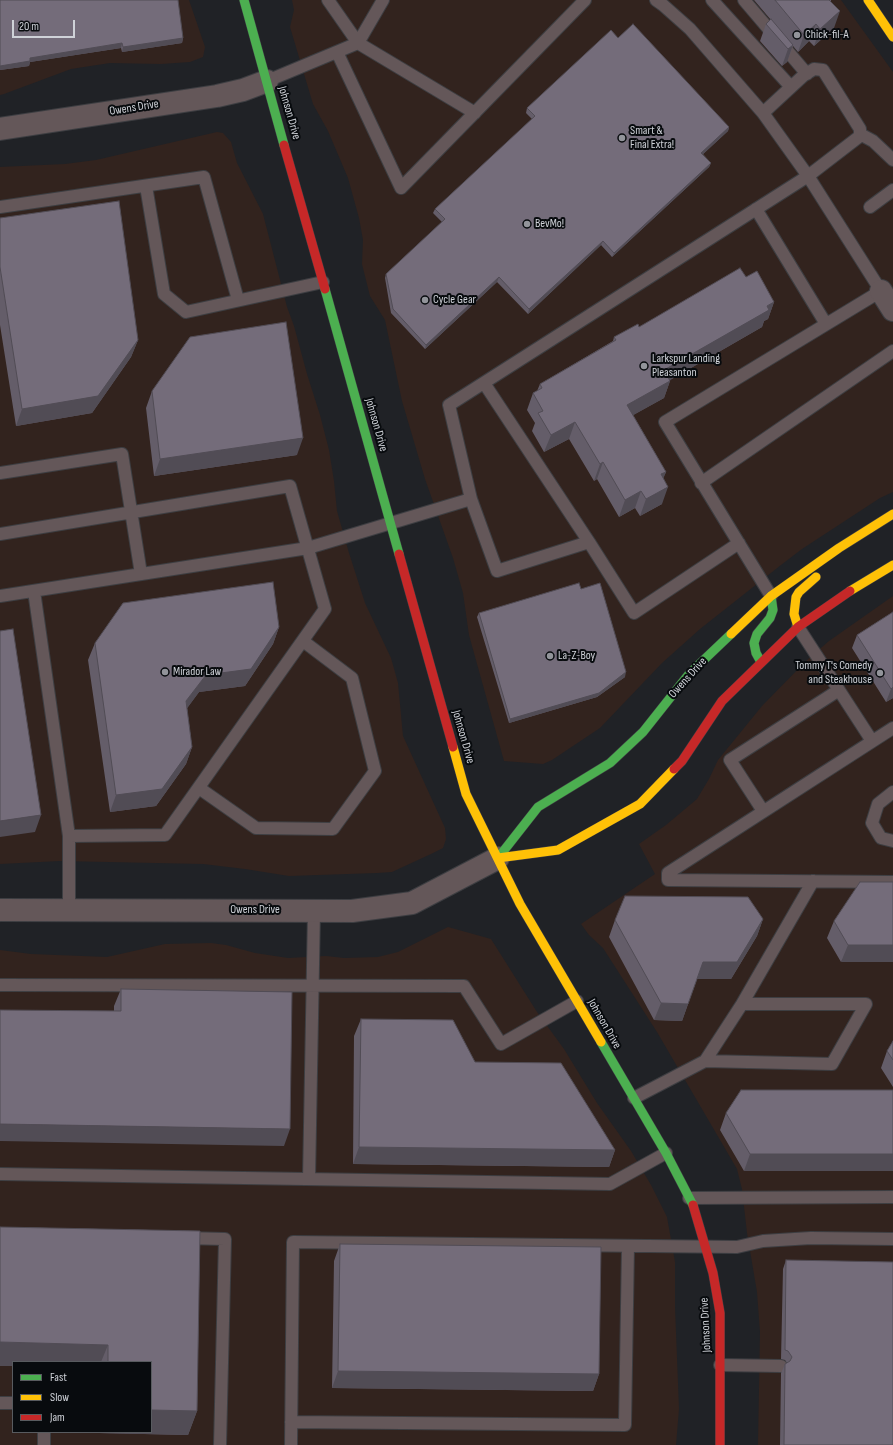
<!DOCTYPE html>
<style>
body{margin:0}
#map{position:relative;width:893px;height:1445px;overflow:hidden;background:#202226;font-family:"Sofia Sans Condensed",sans-serif}
canvas{display:block}
.legend{position:absolute;left:12px;top:1361px;width:140px;height:72px;box-sizing:border-box;background:#080b0e;border:1px solid #585b5f;margin:0;padding:5px 7px;list-style:none;font-size:12px;color:#cfd2d8}
.legend li{display:flex;align-items:center;gap:8px;height:20px}
.legend b{width:20px;border:1px solid #585b5f}
.scale{position:absolute;left:12px;top:20px;width:63px;height:18px;box-sizing:border-box;border:2px solid #cfd2d8;border-top:0;padding-left:5px;font-size:12px;line-height:14px;white-space:nowrap;color:#cfd2d8;-webkit-text-stroke:3px #080b0e;paint-order:stroke}
</style>
<div id="map">
<canvas width="893" height="1445"></canvas>
<ul class="legend">
<li><b style="height:5px;background:#4caf50"></b>Fast</li>
<li><b style="height:5px;background:#ffc107"></b>Slow</li>
<li><b style="height:5px;background:#c62828"></b>Jam</li>
</ul>
<div class="scale">20 m</div>
</div>
<script>
const g = document.querySelector('canvas').getContext('2d');
g.lineJoin = 'round';
function paint(path, color) { g.fillStyle = color; g.fill(path, 'evenodd'); }
const toPath = rows => new Path2D(rows.map(r => 'M' + r).join(''));
function stroke(path, color, width, dash) { g.strokeStyle = color; g.lineWidth = width; g.lineCap = dash ? 'butt' : 'round'; g.setLineDash(dash || []); g.stroke(path); }
function label(font, color, halo, rows, align = 'center') {
  g.font = font + ' "Sofia Sans Condensed",sans-serif'; g.lineWidth = 4; g.setLineDash([]); g.textBaseline = 'middle'; g.strokeStyle = halo; g.fillStyle = color; for (const [text, x, y, turn = 0] of rows) {
    g.save(); g.translate(x, y); g.rotate((+turn || 0) * Math.PI / 180); g.textAlign = isNaN(turn) ? turn : align; if (halo) g.strokeText(text, 0, 0); g.fillText(text, 0, 0); g.restore();
  }
}
const commercial = toPath([
 [0,0,189,0,205,47,203,57,190,62,161,64,110,63,71,69,4,94,0,95],
 [292,0,841,0,893,72,893,492,880,498,802,549,781,565,700,629,662,663,600,728,552,760,543,764,504,761,469,635,463,593,453,558,425,479,402,401,385,320,370,296,362,264,363,240,359,218,348,178,328,131,313,104,290,27,294,10],
 [217,132,223,133,231,142,237,163,263,214,287,307,294,326,307,374,320,415,329,450,334,481,337,511,349,553,365,603,391,658,398,683,403,736,445,828,446,839,443,848,431,854,392,872,377,873,289,876,245,869,203,864,60,861,0,864,0,167,65,164,96,160],
 [893,596,893,1445,758,1445,760,1332,757,1292,747,1233,742,1189,737,1169,657,1032,603,948,589,935,581,924,655,874,639,844,666,825,697,799,709,779,718,760,762,706,807,660,829,641],
 [448,927,491,939,537,1012,564,1049,597,1103,631,1151,651,1185,667,1217,675,1262,675,1307,679,1409,676,1445,0,1445,0,950,31,954,107,957,165,944,211,943,226,945,255,953,288,958,326,956,344,958,378,957,398,952],
 [13,1362,151,1362,151,1432,13,1432]
]);
const lane = toPath([
 [328,0,358,43,475,113],
 [656,0,663,5,690,29,763,113,808,176,449,405,471,499,497,571,589,542,634,613,739,543],
 [712,0,791,87],
 [744,0,807,74],
 [337,52,401,188,585,0],
 [267,81,358,43,383,0],
 [763,113,803,76,814,69,823,70,860,129,860,136,808,176,881,291,665,422,771,596],
 [860,134,873,141,893,160],
 [146,186,164,294,186,312,323,282],
 [0,207,204,177,238,300],
 [870,207,893,190],
 [756,209,826,324],
 [484,383,589,542],
 [0,473,122,454,141,574],
 [701,483,893,351],
 [0,534,290,486,325,609,165,835,69,836],
 [34,591,69,836,69,910],
 [0,596,308,548,471,499],
 [798,627,872,741],
 [893,728,668,873,668,880,893,882],
 [199,788,256,828,333,829,375,771,352,678,303,641],
 [893,792,878,804,872,823,881,838,893,841],
 [763,811,730,760,839,690],
 [0,985,464,986,501,1044,577,1001],
 [742,1004,866,1004,832,1064,705,1061,742,1004,813,881],
 [634,1098,705,1061],
 [0,1174,610,1184,666,1153],
 [309,1179,314,911],
 [689,1198,893,1197],
 [184,1238,225,1239,220,1445],
 [720,1365,781,1366],
 [0,1403,13,1403],
 [291,1422,625,1425,628,1246],
 [44,1445,44,1432],
 [291,1445,293,1242,737,1247,763,1241,811,1238,893,1239]
]);
const street = toPath([
 [0,129,217,96,243,90,267,81],
 [881,291,893,310],
 [0,910,352,911,412,903,498,858]
]);
const fast = toPath([
 [244,0,284,145],
 [325,289,399,554],
 [761,662,756,653,754,643,757,634,770,618,773,610,771,596],
 [498,858,538,807,610,763,643,732,689,674,731,634],
 [601,1042,666,1153,693,1205]
]);
const slow = toPath([
 [868,0,893,37],
 [850,591,893,565],
 [798,627,794,614,796,597,799,592,816,577],
 [731,634,771,596,839,548,893,514],
 [453,747,466,794,520,904,601,1042],
 [498,858,558,850,640,804,674,769]
]);
const jam = toPath([
 [284,145,325,289],
 [399,554,453,747],
 [674,769,682,761,722,701,798,627,850,591],
 [693,1205,713,1273,720,1313,720,1445]
]);
const wall = toPath([
 [0,0,183,38,182,43,122,52,121,48,30,62,29,66,0,70],
 [754,0,831,0,831,2,834,28,814,46,809,41,798,52,793,46,787,62,782,66,760,41,766,24,771,20],
 [618,38,729,127,728,131,703,154,711,163,709,167,612,257,601,245,528,314,497,282,425,349,391,313,385,278,386,274,442,222,433,213,435,209,532,119,526,113,527,108],
 [0,218,138,340,131,357,92,413,16,426,0,325],
 [746,277,774,302,768,319,764,321,762,327,670,380,670,381,664,398,633,415,666,472,663,478,662,504,640,516,635,508,619,517,597,479,594,481,569,439,544,452,532,431,535,423,527,410,533,393,537,391,540,384,613,341,614,337,639,327],
 [152,391,297,455,154,476,146,408],
 [581,589,625,677,597,697,509,723,477,617,479,613],
 [893,612,893,698,886,702,852,648,857,635],
 [279,627,273,644,245,686,199,692,187,708,192,747,186,764,156,806,110,812,88,660,95,643],
 [893,882,841,962,827,938,834,921],
 [763,919,757,936,731,979,697,979,682,1021,654,1020,609,937,615,920],
 [121,989,284,1146,114,1011,114,1006],
 [361,1019,475,1062,615,1150,609,1167,353,1164,354,1036],
 [893,1041,893,1087,881,1068,887,1051],
 [893,1090,744,1171,720,1130,726,1113],
 [0,1227,200,1231,197,1411,188,1435,99,1433,99,1432,151,1432,151,1362,13,1362,13,1366,0,1366],
 [340,1244,599,1374,593,1391,332,1388,334,1261],
 [786,1260,893,1445,780,1445,781,1373,785,1364,787,1363,785,1360,781,1359,783,1269]
]);
const shadedWall = toPath([
 [840,11,834,28,814,46,820,29],
 [816,24,809,41,798,52,804,35],
 [183,38,182,43,122,52,123,47],
 [122,43,121,48,30,62,29,66,0,70,0,66,30,58],
 [793,45,787,62,782,66,788,49],
 [729,127,728,131,700,157,701,153],
 [711,163,709,167,612,257,614,253],
 [603,241,601,245,528,314,529,309],
 [499,277,497,282,425,349,426,345],
 [774,302,768,319,764,321,762,327,658,387,664,370],
 [138,340,131,357,92,413,16,426,22,409],
 [670,381,664,398,621,422,627,405],
 [575,422,569,439,544,452,551,435],
 [303,438,297,455,154,476,160,459],
 [603,462,597,479,594,481,600,464],
 [666,472,659,489,661,474],
 [668,487,662,504,640,516,646,499],
 [641,491,635,508,619,517,625,500],
 [279,627,273,644,245,686,199,692,180,718,186,701,206,675],
 [626,672,625,677,597,697,509,723,510,719],
 [893,687,893,698,886,702,891,689],
 [192,747,186,764,156,806,110,812,116,795],
 [41,815,35,832,0,837,0,821],
 [763,919,757,936,731,979,697,979,703,962],
 [848,945,893,945,893,962,841,962],
 [661,1003,688,1004,682,1021,654,1020],
 [0,1124,290,1129,284,1146,0,1141],
 [359,1147,615,1150,609,1167,353,1164],
 [750,1154,893,1154,893,1171,744,1171],
 [0,1342,108,1345,101,1362,13,1362,13,1366,0,1366],
 [338,1371,599,1374,593,1391,332,1388],
 [151,1410,197,1411,188,1435,99,1433,99,1432,151,1432]
]);
const building = toPath([
 [0,0,178,0,183,38,123,47,122,43,30,58,30,61,0,66,0,0],
 [775,0,829,0,840,11,820,29,816,24,804,35,775,0],
 [771,19,793,45,788,49,766,24,771,19],
 [633,24,729,127,701,153,711,163,614,253,603,241,529,309,499,277,426,345,393,309,386,274,445,219,435,209,535,116,527,108,611,30,618,38,633,24],
 [119,201,138,340,98,396,22,409,0,267,0,218,119,201],
 [740,268,746,277,757,271,774,302,767,306,769,310,664,370,670,381,627,405,666,472,661,474,668,487,646,499,641,491,625,500,603,462,600,464,575,422,551,435,538,413,543,411,533,393,542,388,540,384,616,340,614,337,638,324,639,327,740,268],
 [286,322,303,438,160,459,152,391,190,337,286,322],
 [273,582,279,627,251,669,206,675,186,701,192,747,162,789,116,795,95,643,123,603,273,582],
 [579,583,581,589,600,583,626,672,599,693,510,719,479,613,579,583],
 [893,612,893,687,891,689,857,635,893,612],
 [13,629,41,815,0,821,0,631,13,629],
 [860,882,893,882,893,945,848,945,834,921,860,882],
 [625,896,748,897,763,919,737,962,703,962,688,1004,661,1003,615,920,625,896],
 [121,989,292,992,290,1129,0,1124,0,1010,121,1011,121,989],
 [361,1019,453,1020,475,1062,561,1063,615,1150,359,1147,361,1019],
 [893,1041,893,1060,887,1051,893,1041],
 [741,1090,893,1090,893,1154,750,1154,726,1113,741,1090],
 [0,1227,200,1231,197,1411,151,1410,151,1362,108,1362,108,1345,0,1342,0,1227],
 [340,1244,601,1247,599,1374,338,1371,340,1244],
 [786,1260,893,1262,893,1445,784,1445,785,1364,790,1361,792,1357,788,1351,785,1350,786,1260]
]);
const markers = [
 [797,35,4,"#92949a"],
 [622,138,4,"#92949a"],
 [527,224,4,"#92949a"],
 [425,300,4,"#92949a"],
 [644,366,4,"#92949a"],
 [550,656,4,"#92949a"],
 [165,672,4,"#92949a"],
 [880,673,4,"#92949a"]
];
const poiNames = [
 ["Chick-fil-A",805,35],
 ["Smart &",630,131],
 ["Final Extra!",630,145],
 ["BevMo!",535,224],
 ["Cycle Gear",433,300],
 ["Larkspur Landing",652,359],
 ["Pleasanton",652,373],
 ["La-Z-Boy",558,656],
 ["Tommy T's Comedy",872,666,"right"],
 ["and Steakhouse",872,680,"right"],
 ["Mirador Law",173,672]
];
const streetNames = [
 ["Owens Drive",134,108,-9],
 ["Johnson Drive",289,113,74],
 ["Johnson Drive",376,425,74],
 ["Owens Drive",688,678,-48],
 ["Johnson Drive",463,737,74],
 ["Owens Drive",255,910],
 ["Johnson Drive",604,1024,60],
 ["Johnson Drive",706,1325,-93]
];
paint(commercial, '#32231e');
stroke(lane, '#3d3e42', 14);
stroke(street, '#3d3e42', 24);
stroke(fast, '#3d3e42', 10);
stroke(slow, '#3d3e42', 10);
stroke(jam, '#3d3e42', 10);
stroke(lane, '#645759', 12);
stroke(street, '#645759', 22);
stroke(fast, '#4caf50', 9);
stroke(slow, '#ffc107', 9);
stroke(jam, '#c62828', 9);
paint(wall, '#645d69');
paint(shadedWall, '#514c55');
paint(building, '#746c7a');
stroke(building, '#514c55', 1);
for (const [x, y, r, color] of markers) { const dot = new Path2D(); dot.arc(x, y, r, 0, 2 * Math.PI); g.fillStyle = color; g.fill(dot); stroke(dot, '#080b0e', 1.5); }
label('12px', '#cfd2d8', '#080b0e', poiNames, 'left');
label('12px', '#cfd2d8', '#080b0e', streetNames);
</script>
